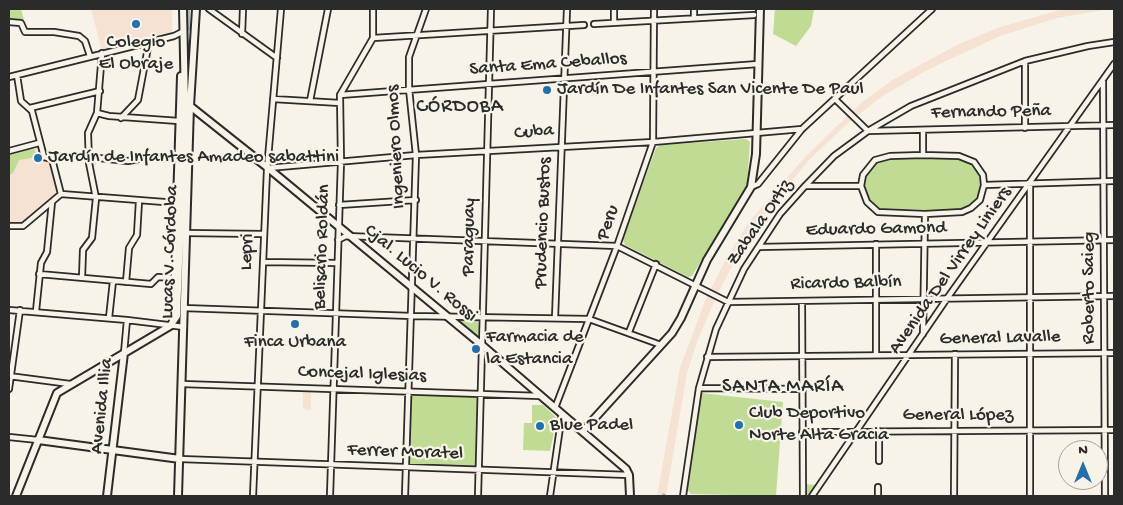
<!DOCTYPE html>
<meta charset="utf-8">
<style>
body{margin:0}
#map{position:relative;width:1123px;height:505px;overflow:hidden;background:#f7f3e8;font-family:"Gochi Hand",sans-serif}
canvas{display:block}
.frame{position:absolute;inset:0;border:10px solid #2b2b2b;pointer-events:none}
.north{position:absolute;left:1058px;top:440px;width:50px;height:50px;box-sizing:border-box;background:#f7f3e8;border:1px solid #a5a39c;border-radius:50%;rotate:0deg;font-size:14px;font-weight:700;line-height:20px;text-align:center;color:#2b2b2b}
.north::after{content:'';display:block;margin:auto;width:18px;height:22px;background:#1f6fb2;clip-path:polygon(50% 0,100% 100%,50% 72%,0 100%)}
</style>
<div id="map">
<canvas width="1123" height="505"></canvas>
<div class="frame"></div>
<div class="north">N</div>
</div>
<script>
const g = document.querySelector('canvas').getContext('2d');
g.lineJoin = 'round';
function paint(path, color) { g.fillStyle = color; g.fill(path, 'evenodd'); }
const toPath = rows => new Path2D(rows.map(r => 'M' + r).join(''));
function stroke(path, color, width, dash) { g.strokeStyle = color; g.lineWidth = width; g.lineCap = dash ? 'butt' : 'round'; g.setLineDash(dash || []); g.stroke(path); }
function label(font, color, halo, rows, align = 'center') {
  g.font = font + ' "Gochi Hand",sans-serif'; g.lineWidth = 4.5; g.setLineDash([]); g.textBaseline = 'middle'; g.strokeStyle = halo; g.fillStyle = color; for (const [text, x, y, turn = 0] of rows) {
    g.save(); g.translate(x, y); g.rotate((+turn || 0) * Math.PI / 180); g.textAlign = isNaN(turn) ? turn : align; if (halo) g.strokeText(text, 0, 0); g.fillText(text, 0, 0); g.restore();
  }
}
const built = toPath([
 [91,9,172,9,172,33,102,51],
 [1063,9,1109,9,1057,18,1000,36,927,70,881,97,847,124,809,160,750,232,718,293,711,289,727,257,749,222,805,157,861,103,894,79,957,45,997,28],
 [39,143,44,157,52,159,61,194,23,226,9,226,9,151],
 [708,293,716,298,698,339,687,373,666,496,657,496,680,368],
 [303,392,311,392,311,410,303,409]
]);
const green = toPath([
 [9,9,21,9,24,20,9,20],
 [775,9,814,9,811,26,796,46,773,34],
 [746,139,750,142,747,185,692,276,688,277,625,245,623,239,656,148,661,145],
 [26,144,33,147,38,157,19,160,13,173,9,175,9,150],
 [884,157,962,157,974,164,980,173,980,193,973,203,956,211,876,208,867,198,864,182,867,172,875,162],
 [455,319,478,320,479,334,476,336],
 [701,393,783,402,776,496,691,494,686,488],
 [412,394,479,397,476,469,409,466],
 [532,405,543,405,557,418,550,451,523,450,524,423,532,423],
 [803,484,820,485,811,496,803,496]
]);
const stream = toPath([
 [189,30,189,9],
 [189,40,189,44],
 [663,494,667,496]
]);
const street = toPath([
 [209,9,277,58],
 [694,9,694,18],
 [9,22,21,23,25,32,54,32,79,36,85,41,90,56],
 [614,23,614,9],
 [594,24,754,15],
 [242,34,243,9],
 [373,38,584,25],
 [17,75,21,101,32,111,44,157,52,159,61,194],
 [9,77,174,36,182,32],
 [1103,81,1105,496],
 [340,95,758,64],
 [273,99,340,103],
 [836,100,868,131,1114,125],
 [310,101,328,9],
 [30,108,100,91],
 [97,113,109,116,179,121],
 [121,118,138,100,149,42],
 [1025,128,1025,61],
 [923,130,923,155],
 [9,151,39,143],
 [923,155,959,156,974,162,983,175,984,185,980,200,971,208,962,212,925,214,878,212,867,202,861,186,863,175,875,160,890,156,923,155],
 [89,157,128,161,149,157,178,159],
 [268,168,416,155,653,142,802,129],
 [984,185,1114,181],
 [805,186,861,186],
 [751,187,758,184,802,129,932,9],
 [339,205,416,200],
 [9,226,23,226,61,194,177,203,172,322],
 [185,233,263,234],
 [338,240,346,236,617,246,728,302,1114,296],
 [876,244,876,355],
 [759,247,1114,240],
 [263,262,337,263],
 [39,274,151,284,158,277,174,278],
 [82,278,83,250,92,238,96,198,89,163,88,133,97,113,102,53],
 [126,282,129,248,137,235,139,201],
 [802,301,803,496],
 [183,308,412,316,589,319,661,345],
 [9,310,127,320,184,327],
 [36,311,41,263,47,252,52,202],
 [109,318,113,281],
 [555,318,567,9],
 [629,332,656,264],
 [923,334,925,214],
 [124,353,127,320],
 [707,357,1114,353],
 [9,376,70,384],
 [182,384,540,396],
 [699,388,802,389],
 [9,389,20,310],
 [555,408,617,246,653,142,654,9],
 [802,432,1114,430],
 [9,437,38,440],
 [180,459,629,475],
 [879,461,879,431],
 [253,496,267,170,281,9],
 [330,496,341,162,340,95,373,38,373,9],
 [405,496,416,155,409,89,409,57,426,9],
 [478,496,491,9],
 [550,496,562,414],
 [683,496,699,388,716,329,744,269,780,214,805,186,834,156,868,131,911,106,1025,61,1088,46,1114,42],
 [812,496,948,297,1114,64],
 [878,496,878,487],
 [954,496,955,354],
 [1030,496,1030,185]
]);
const secondary = toPath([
 [185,105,190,106,268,168,483,346,626,469,629,475,630,496],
 [177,203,181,76],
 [583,431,672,333,681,318,707,260,751,187,756,154,760,9],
 [38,440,180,459],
 [16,496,57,393,170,326,177,316,185,105,183,9],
 [107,496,124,353],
 [178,496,190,106,196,9]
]);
const markers = [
 [136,24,5,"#1f6fb2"],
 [547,90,5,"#1f6fb2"],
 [38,158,5,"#1f6fb2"],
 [295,324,5,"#1f6fb2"],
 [476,349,5,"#1f6fb2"],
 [739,425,5,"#1f6fb2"],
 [540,426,5,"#1f6fb2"]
];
const poiNames = [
 ["Colegio",136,43,"center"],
 ["El Obraje",136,65,"center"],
 ["Jardín De Infantes San Vicente De Paul",557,90],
 ["Jardín de Infantes Amadeo sabattini",48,158],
 ["Farmacia de",486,338],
 ["la Estancia",486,360],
 ["Finca Urbana",295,343,"center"],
 ["Club Deportivo",749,414],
 ["Norte Alta Gracia",749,436],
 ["Blue Padel",550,426]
];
const streetNames = [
 ["Santa Ema Ceballos",548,65,-4],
 ["Fernando Peña",991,113,-1],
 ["Cuba",534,133,-5],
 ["Ingeniero Olmos",397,147,-93],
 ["Prudencio Bustos",544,223,-88],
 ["Peru",609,223,-71],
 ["Zabala Ortiz",761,223,-55],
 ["Eduardo Gamond",876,230,-1],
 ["Paraguay",470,237,-89],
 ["Belisario Roldán",323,247,-88],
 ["Lucas V. Córdoba",171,252,-88],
 ["Lepri",248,252,-88],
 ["Avenida Del Virrey Liniers",951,271,-55],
 ["Cjal. Lucio V. Rossi",420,274,40],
 ["Ricardo Balbín",846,284,-1],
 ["Roberto Saieg",1090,288,-90],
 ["General Lavalle",1000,339,-1],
 ["Concejal Iglesias",362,375,2],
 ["Avenida Illia",103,406,-84],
 ["General López",958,416],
 ["Ferrer Moratel",405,453,2]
];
const neighbourhoodNames = [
 ["CÓRDOBA",460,108],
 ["SANTA MARÍA",783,388]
];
paint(built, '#f5e2d3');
paint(green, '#c0dc94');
stroke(stream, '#63919c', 1);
stroke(street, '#2b2b2b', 8);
stroke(secondary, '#2b2b2b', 10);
stroke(street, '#f7f3e8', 4.5);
stroke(secondary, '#f7f3e8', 6);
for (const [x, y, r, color] of markers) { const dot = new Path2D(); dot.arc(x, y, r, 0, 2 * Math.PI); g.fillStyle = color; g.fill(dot); stroke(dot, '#f7f3e8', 2); }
label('19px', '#2b2b2b', '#f7f3e8', poiNames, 'left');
label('19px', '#2b2b2b', '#f7f3e8', streetNames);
g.letterSpacing = '1px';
label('20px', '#2b2b2b', '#f7f3e8', neighbourhoodNames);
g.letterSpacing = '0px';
</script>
